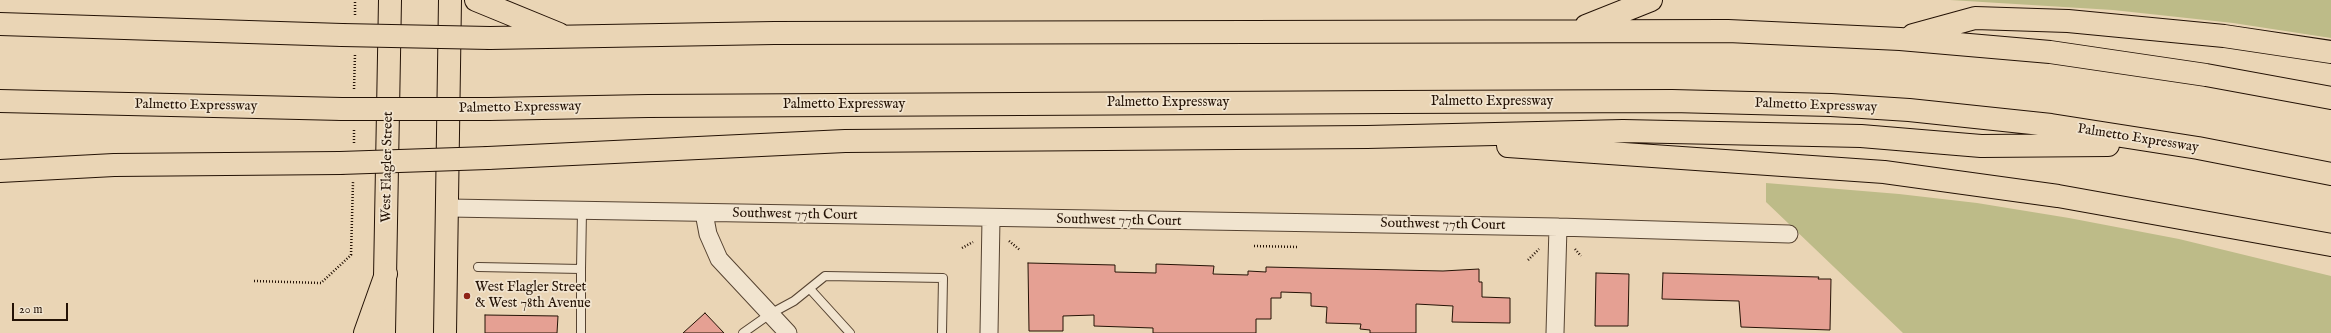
<!DOCTYPE html>
<style>
body{margin:0}
#map{position:relative;width:2331px;height:333px;overflow:hidden;background:#ead5b5;font-family:"IM FELL English",serif}
canvas{display:block}
.scale{position:absolute;left:12px;top:303px;width:56px;height:18px;box-sizing:border-box;border:2px solid #241205;border-top:0;padding-left:5px;font-size:12px;line-height:14px;white-space:nowrap;color:#241205;-webkit-text-stroke:3px #f1e4cf;paint-order:stroke}
</style>
<div id="map">
<canvas width="2331" height="333"></canvas>
<div class="scale">20 m</div>
</div>
<script>
const g = document.querySelector('canvas').getContext('2d');
g.lineJoin = 'round';
function paint(path, color) { g.fillStyle = color; g.fill(path, 'evenodd'); }
const toPath = rows => new Path2D(rows.map(r => 'M' + r).join(''));
function stroke(path, color, width, dash) { g.strokeStyle = color; g.lineWidth = width; g.lineCap = dash ? 'butt' : 'round'; g.setLineDash(dash || []); g.stroke(path); }
function label(font, color, halo, rows, align = 'center') {
  g.font = font + ' "IM FELL English",serif'; g.lineWidth = 3.5; g.setLineDash([]); g.textBaseline = 'middle'; g.strokeStyle = halo; g.fillStyle = color; for (const [text, x, y, turn = 0] of rows) {
    g.save(); g.translate(x, y); g.rotate((+turn || 0) * Math.PI / 180); g.textAlign = isNaN(turn) ? turn : align; if (halo) g.strokeText(text, 0, 0); g.fillText(text, 0, 0); g.restore();
  }
}
const green = toPath([
 [1950,0,2331,0,2331,38,2233,23,2113,10],
 [1766,183,1899,194,1977,203,2069,218,2179,239,2331,276,2331,333,1903,333,1766,202]
]);
const building = toPath([
 [1028,263,1115,265,1115,272,1156,273,1156,264,1214,266,1213,274,1248,275,1248,271,1266,272,1266,267,1443,271,1479,269,1479,282,1482,282,1482,297,1510,298,1510,323,1452,322,1453,306,1416,304,1416,333,1370,333,1370,330,1360,329,1361,324,1326,323,1327,307,1311,306,1311,293,1281,292,1281,298,1271,298,1271,319,1256,319,1256,333,1153,333,1153,328,1094,326,1094,315,1063,316,1063,331,1029,331,1028,263],
 [1596,273,1629,274,1628,326,1595,326,1596,273],
 [1663,273,1819,277,1818,279,1831,279,1830,330,1741,327,1739,301,1662,299,1663,273],
 [705,313,724,333,683,333,705,313],
 [485,315,558,316,557,333,485,333,485,315]
]);
const path = toPath([
 [355,15,355,0],
 [354,89,355,54],
 [354,143,354,128],
 [1009,241,1020,250],
 [1254,246,1299,247],
 [962,248,973,242],
 [1575,249,1581,256],
 [1528,260,1539,249],
 [254,281,321,283,351,255,353,182]
]);
const lane = toPath([
 [478,267,581,269,581,333],
 [581,269,582,211],
 [810,289,850,333],
 [743,333,770,314,794,301,825,276,943,278,942,333]
]);
const street = toPath([
 [449,208,1558,227,1789,234],
 [704,213,708,234,719,259,788,333],
 [989,333,991,219],
 [1555,333,1558,227]
]);
const primary = toPath([
 [384,333,390,0],
 [445,333,450,0]
]);
const highway = toPath([
 [476,0,559,34],
 [0,24,342,35],
 [1586,26,1651,0],
 [1913,35,1975,18,2068,21,2224,36,2331,52],
 [490,38,774,33,1728,31,1900,39,2050,52,2206,75,2331,98],
 [0,101,342,109],
 [489,109,648,106,1393,102,1672,101,1831,105,1909,110,2051,125,2198,148,2331,174],
 [1508,146,1884,172,2058,196,2331,245],
 [488,158,845,141,1367,137,1623,131,1861,136,1981,146,2108,145],
 [0,171,114,165,340,163],
 [365,333,386,274]
]);
const highwayBridge = toPath([
 [342,35,490,38],
 [342,109,489,109],
 [340,163,488,158]
]);
const markers = [
 [467,296,4,"#8f2418"]
];
const streetNames = [
 ["Palmetto Expressway",1492,102],
 ["Palmetto Expressway",1168,103],
 ["Palmetto Expressway",844,105],
 ["Palmetto Expressway",196,106,1],
 ["Palmetto Expressway",1816,106,2],
 ["Palmetto Expressway",520,108,-1],
 ["Palmetto Expressway",2138,139,9],
 ["West Flagler Street",388,167,-89],
 ["Southwest 77th Court",795,215,1],
 ["Southwest 77th Court",1119,221,1],
 ["Southwest 77th Court",1443,225,1]
];
const poiNames = [
 ["West Flagler Street",475,288],
 ["& West 78th Avenue",475,304]
];
paint(green, '#bdbb88');
paint(building, '#e5a093');
stroke(building, '#241205', 1);
stroke(lane, '#564331', 10);
stroke(street, '#564331', 19);
stroke(primary, '#241205', 24);
stroke(highway, '#241205', 24);
stroke(path, '#241205', 2.5, [1, 2]);
stroke(lane, '#f1e4cf', 8);
stroke(street, '#f1e4cf', 17);
stroke(primary, '#ead5b5', 22);
stroke(highway, '#ead5b5', 22);
stroke(highwayBridge, '#241205', 24, []);
stroke(highwayBridge, '#ead5b5', 22);
for (const [x, y, r, color] of markers) { const dot = new Path2D(); dot.arc(x, y, r, 0, 2 * Math.PI); g.fillStyle = color; g.fill(dot); stroke(dot, '#f1e4cf', 1.5); }
label('14px', '#241205', '#f1e4cf', streetNames);
label('14px', '#241205', '#f1e4cf', poiNames, 'left');
</script>
